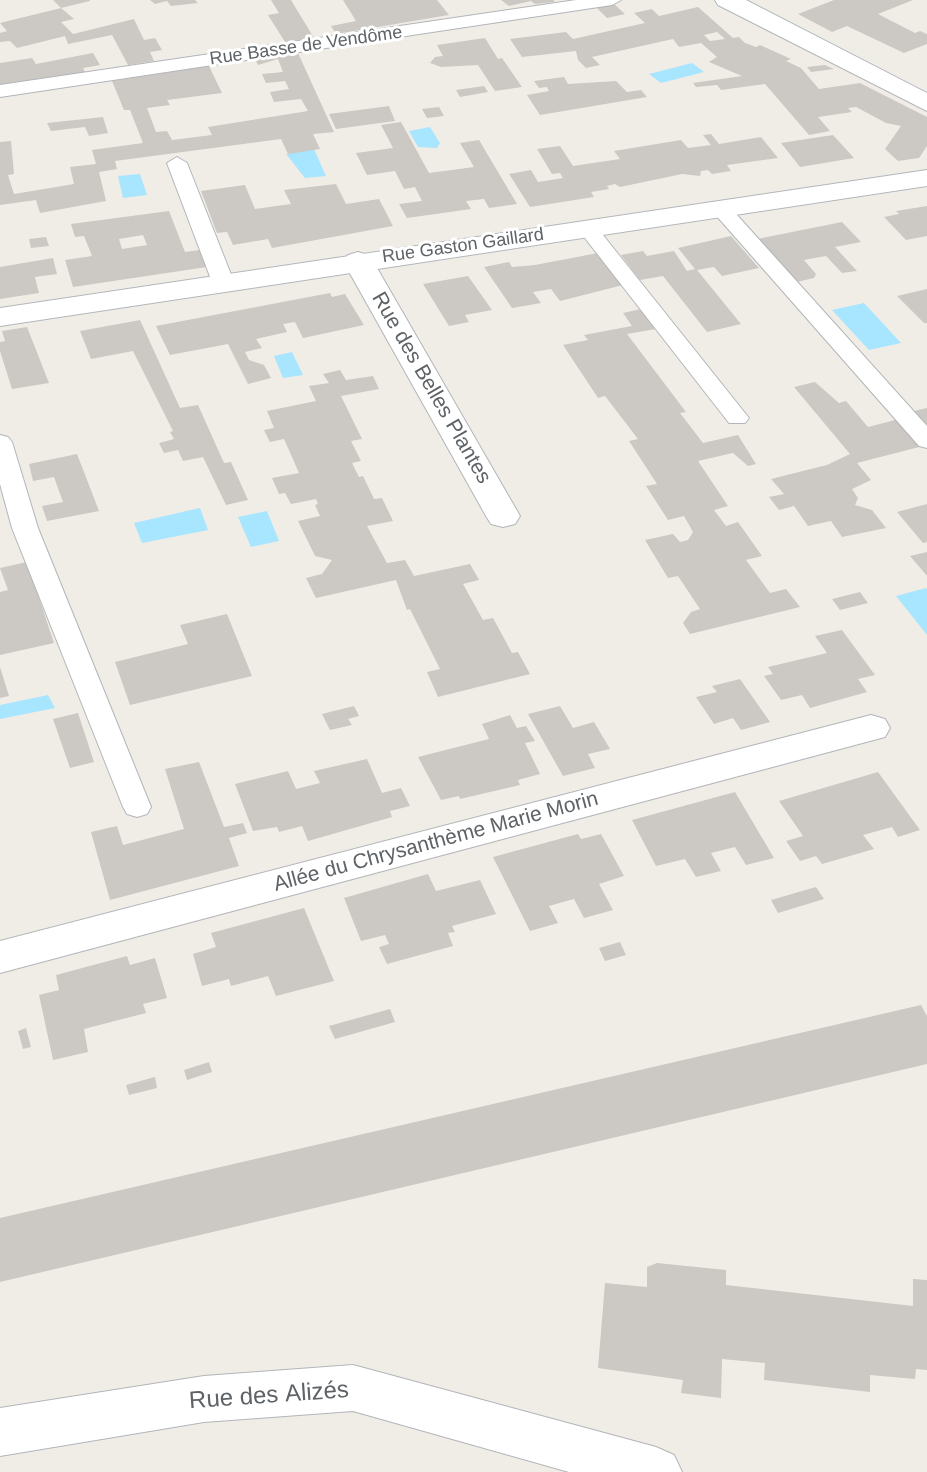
<!DOCTYPE html>
<meta charset="utf-8">
<style>
body{margin:0}
canvas{display:block;background:#f0ede7}
</style>
<canvas width="927" height="1472"></canvas>
<script>
const g = document.querySelector('canvas').getContext('2d');
g.lineJoin = 'round';
function paint(path, color) { g.fillStyle = color; g.fill(path, 'evenodd'); }
const toPath = rows => new Path2D(rows.map(r => 'M' + r).join(''));
function stroke(path, color, width, dash) { g.strokeStyle = color; g.lineWidth = width; g.lineCap = dash ? 'butt' : 'round'; g.setLineDash(dash || []); g.stroke(path); }
function label(font, color, halo, rows, align = 'center') {
  g.font = font + ' Helvetica,sans-serif'; g.lineWidth = 6; g.setLineDash([]); g.textBaseline = 'middle'; g.strokeStyle = halo; g.fillStyle = color; for (const [text, x, y, turn = 0] of rows) {
    g.save(); g.translate(x, y); g.rotate((+turn || 0) * Math.PI / 180); g.textAlign = isNaN(turn) ? turn : align; if (halo) g.strokeText(text, 0, 0); g.fillText(text, 0, 0); g.restore();
  }
}
const water = toPath([
 [692,63,704,72,661,83,649,74],
 [430,127,440,143,437,148,418,147,409,131],
 [314,149,326,176,305,178,286,154],
 [140,174,147,195,123,198,118,176],
 [864,303,901,343,869,350,832,310],
 [292,352,303,375,283,378,274,356],
 [200,508,208,530,142,543,134,523],
 [267,511,279,541,251,547,238,517],
 [926,588,927,589,927,635,896,596],
 [48,695,55,708,0,719,0,705]
]);
const building = toPath([
 [53,0,90,0,90,1,61,8],
 [150,0,195,0,198,3,171,6,167,1,155,4],
 [271,0,291,0,314,38,285,42,268,15,279,13],
 [343,0,437,0,449,15,336,34,331,26,356,21],
 [501,0,554,0,554,2,535,4,531,1,509,6],
 [834,0,913,0,878,14,915,33,920,31,927,34,927,44,904,53,847,26,832,32,798,14],
 [614,4,625,14,607,18,596,7],
 [698,7,733,38,739,37,745,43,756,47,760,45,791,59,786,61,801,68,819,89,860,83,927,117,927,146,919,158,898,161,885,149,901,126,886,123,856,107,848,108,852,112,818,117,830,131,809,135,765,84,721,90,717,85,696,87,693,83,742,76,709,62,717,57,701,43,679,47,673,39,592,57,600,65,586,68,578,60,576,51,522,57,510,39,566,32,573,39,645,23,634,13,652,9,659,16],
 [717,32,725,39,710,41,704,35],
 [61,8,74,19,61,22,73,34,134,19,144,40,155,38,162,50,150,52,154,61,128,65,112,35,68,44,65,36,17,48,10,41,0,42,0,33,7,31,0,23],
 [485,38,498,59,502,58,522,87,495,91,478,65,441,67,430,63,435,57,443,56,437,45],
 [93,53,100,65,83,68,85,72,0,85,0,63,32,58,36,64],
 [298,53,334,132,313,134,320,149,288,154,281,139,115,161,117,169,99,172,106,201,40,213,36,200,0,205,0,142,11,141,14,174,8,175,14,194,74,184,70,167,96,164,92,150,143,143,130,110,124,110,112,81,209,66,222,93,167,100,170,105,147,108,156,132,167,131,172,140,212,135,208,127,308,111,301,99,274,102,270,92,289,89,285,81,266,83,262,74,283,72,278,59,258,65,255,59],
 [825,65,834,69,811,72,807,67],
 [564,77,568,84,616,81,627,92,641,90,647,97,540,115,527,95,549,91,547,87,539,88,534,81],
 [484,86,488,92,460,97,456,90],
 [389,106,395,121,336,129,329,114],
 [439,107,444,116,427,118,422,109],
 [103,117,108,133,89,136,85,127,51,131,47,123],
 [401,122,429,173,474,167,460,143,479,140,517,204,489,208,484,199,466,201,471,209,407,218,399,204,422,201,415,187,404,189,395,171,367,175,356,153,393,148,381,125],
 [711,134,719,144,761,137,778,158,727,165,731,171,712,174,708,170,701,171,700,176,682,174,620,187,615,184,607,186,609,189,591,192,594,197,530,207,509,174,531,170,538,182,563,178,560,173,552,174,537,149,560,146,573,166,620,159,614,151,681,140,688,148,711,145,703,135],
 [833,135,854,158,800,167,781,143],
 [336,184,346,204,379,199,393,226,272,248,268,239,233,245,227,232,217,233,201,191,245,185,255,209,291,204,284,190],
 [927,206,927,236,906,240,884,217,899,214,896,211],
 [169,211,185,252,200,250,207,267,73,287,65,260,92,256,84,236,75,237,71,224],
 [143,235,147,245,122,249,119,239],
 [842,222,861,242,835,247,857,271,842,273,826,256,804,260,816,274,814,278,797,282,757,239],
 [731,236,759,268,722,276,714,267,697,270,741,324,707,332,663,276,640,280,621,255,643,251,647,256,674,251,687,271,695,269,678,248],
 [46,237,49,246,31,248,29,239],
 [598,253,623,285,560,301,551,289,533,292,541,303,512,308,484,267,509,262,512,267,535,265],
 [53,258,57,274,35,277,39,293,0,299,0,267],
 [468,276,492,310,465,315,469,322,449,326,423,284],
 [927,289,927,323,924,323,897,296],
 [330,293,332,297,345,294,364,325,303,338,295,322,283,324,287,332,256,339,262,348,245,352,249,360,264,365,271,378,248,384,228,344,170,355,156,326],
 [641,309,656,329,627,334,686,412,680,413,703,443,738,435,756,464,748,466,733,453,698,461,728,506,714,510,726,526,738,522,762,556,746,560,770,593,786,589,800,607,690,634,683,623,691,612,700,609,678,576,668,578,645,540,673,534,680,542,688,540,693,532,684,516,668,520,646,486,657,484,629,441,638,439,605,396,598,398,563,345,588,340,584,335,632,326,623,313],
 [140,320,180,408,198,405,224,463,231,462,248,500,226,505,203,457,183,461,178,450,164,453,159,443,174,439,170,432,173,431,133,351,91,359,80,331],
 [27,327,49,383,12,389,0,351,0,342,5,341,2,331],
 [340,370,346,380,373,376,379,389,341,396,362,439,351,441,361,461,352,463,359,477,363,476,374,499,382,498,393,521,367,526,387,563,405,560,414,576,470,564,479,580,463,584,483,620,493,618,512,653,518,652,530,674,438,697,427,672,440,669,410,609,407,610,396,580,316,598,306,578,322,574,332,560,315,556,298,521,320,516,315,505,318,504,316,499,291,504,285,493,279,494,272,478,299,473,284,439,270,442,264,430,274,428,267,411,316,401,309,386,329,383,323,374],
 [815,382,839,403,846,401,868,427,899,419,923,446,857,463,871,480,852,489,858,498,855,505,872,510,886,528,842,537,831,521,808,526,794,506,779,510,769,497,784,494,771,479,827,465,850,454,794,387],
 [927,408,927,425,914,411],
 [77,454,99,511,47,521,42,506,63,502,54,477,33,481,29,464],
 [927,504,927,542,923,543,897,512],
 [927,552,927,576,910,556],
 [27,562,54,643,0,655,0,592,8,590,0,568],
 [860,592,868,603,840,610,832,599],
 [227,614,252,676,130,705,115,662,188,644,180,625],
 [842,630,875,675,858,679,867,692,810,708,802,695,781,700,764,676,773,674,768,667,827,653,815,636],
 [0,667,9,696,0,698],
 [740,679,770,722,741,730,733,718,714,724,696,697,717,692,712,686],
 [354,706,359,716,348,719,352,725,330,730,322,714],
 [560,706,573,728,594,722,610,749,588,754,595,768,563,776,528,714],
 [78,713,94,762,70,768,53,719],
 [510,715,517,728,526,726,535,741,525,743,540,774,518,780,520,785,460,799,459,796,441,800,418,757,489,739,482,724],
 [367,759,382,793,401,788,410,806,390,811,392,817,308,841,302,826,279,832,277,827,253,831,235,784,288,771,296,789,320,783,314,771],
 [199,762,224,827,243,823,247,833,229,838,239,866,110,900,91,832,117,826,123,845,184,829,165,769],
 [878,772,920,830,898,837,892,827,863,835,874,849,822,864,816,856,800,861,786,841,803,836,779,801],
 [735,792,774,858,746,865,735,847,711,853,721,871,696,877,685,859,656,866,632,820],
 [578,834,581,839,601,834,624,876,599,884,613,910,584,918,574,899,549,906,558,923,530,931,493,857],
 [428,874,436,891,480,880,496,914,452,926,455,932,448,933,453,946,387,964,379,947,389,944,385,935,361,941,344,898],
 [816,887,824,899,778,913,771,900],
 [304,908,334,981,276,996,268,976,231,986,229,979,202,986,193,954,216,947,211,933],
 [620,942,626,955,605,961,599,948],
 [127,956,130,965,155,958,167,998,143,1004,146,1013,84,1029,88,1052,53,1060,39,995,59,990,56,975],
 [921,1005,927,1016,927,1064,0,1282,0,1218],
 [390,1009,395,1022,335,1039,329,1026],
 [26,1028,31,1047,23,1049,18,1031],
 [209,1062,212,1072,187,1080,184,1070],
 [155,1077,157,1088,129,1095,126,1085],
 [657,1263,726,1270,726,1285,913,1306,913,1279,927,1280,927,1370,916,1369,915,1379,870,1375,870,1392,764,1380,765,1363,722,1359,721,1398,681,1393,683,1380,598,1368,605,1283,647,1287,647,1267]
]);
const lane = toPath([
 [576,0,621,0,612,5,0,97,0,85,576,0],
 [177,157,187,163,234,282,231,287,223,289,212,282,167,163,177,157],
 [721,203,728,205,927,426,927,448,919,446,714,213,711,209,721,203],
 [588,223,595,225,745,413,749,418,745,423,729,423,581,233,577,229,581,225,588,223],
 [0,435,8,437,12,442,38,528,151,807,147,814,137,817,127,814,123,807,12,528,0,484,0,435]
]);
const street = toPath([
 [358,252,368,255,373,261,520,516,515,524,503,527,491,524,486,516,343,261,348,255,358,252],
 [871,715,885,719,890,728,885,737,0,973,0,941,871,715],
 [353,1365,656,1447,674,1455,682,1472,569,1472,353,1411,204,1422,0,1456,0,1408,204,1376,353,1365]
]);
const secondary = toPath([
 [715,0,746,0,927,93,927,111,718,5,715,0],
 [927,170,927,186,0,326,0,308,927,170]
]);
const farStreetnames = [
 ["Rue Basse de Vendôme",306,46,-8],
 ["Rue Gaston Gaillard",463,246,-8]
];
const streetNames = [
 ["Rue des Belles Plantes",431,388,60],
 ["Allée du Chrysanthème Marie Morin",436,842,-15]
];
const nearStreetnames = [
 ["Rue des Alizés",269,1396,-4]
];
paint(water, '#a8e5ff');
paint(building, '#ccc8c4');
stroke(lane, '#b2b5b9', 2);
stroke(street, '#b2b5b9', 2);
stroke(secondary, '#b3b7bb', 2);
paint(lane, '#fff');
paint(street, '#fff');
paint(secondary, '#fff');
label('18px', '#5e6367', '#fff', farStreetnames);
label('21px', '#5e6367', '#fff', streetNames);
label('24px', '#5e6367', '#fff', nearStreetnames);
</script>
